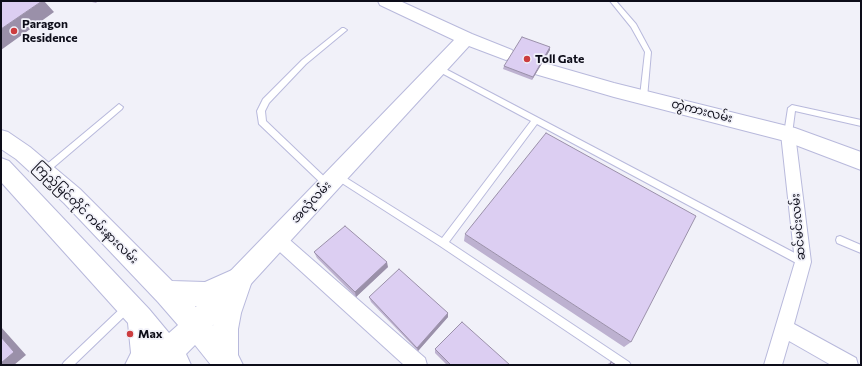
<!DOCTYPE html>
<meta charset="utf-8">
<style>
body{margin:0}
#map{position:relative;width:862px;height:366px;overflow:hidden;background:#f1f1f9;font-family:Commissioner,sans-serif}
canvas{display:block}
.frame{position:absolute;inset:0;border:2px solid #0d0d19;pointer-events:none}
</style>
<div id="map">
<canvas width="862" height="366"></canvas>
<div class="frame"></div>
</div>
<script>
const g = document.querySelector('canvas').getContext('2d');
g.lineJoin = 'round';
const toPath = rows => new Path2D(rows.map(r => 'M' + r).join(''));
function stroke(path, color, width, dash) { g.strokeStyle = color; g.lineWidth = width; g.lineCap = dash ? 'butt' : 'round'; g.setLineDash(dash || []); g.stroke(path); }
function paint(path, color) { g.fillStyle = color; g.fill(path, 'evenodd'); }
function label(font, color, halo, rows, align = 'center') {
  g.font = font + ' Commissioner,"Noto Sans Myanmar",sans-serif'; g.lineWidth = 3.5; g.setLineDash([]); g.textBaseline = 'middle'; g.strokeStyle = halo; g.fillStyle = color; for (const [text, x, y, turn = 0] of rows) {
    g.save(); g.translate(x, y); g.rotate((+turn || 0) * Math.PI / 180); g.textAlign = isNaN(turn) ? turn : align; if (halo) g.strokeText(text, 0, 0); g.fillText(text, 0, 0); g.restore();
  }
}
const service = toPath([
 [610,1,616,1,636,24,651,52,647,98,641,98,640,96,645,52,631,27,610,1],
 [342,28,344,28,347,30,306,64,269,103,265,111,266,121,331,183,332,185,331,187,328,188,325,187,259,124,257,111,263,99,302,60,342,28],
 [438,65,806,259,807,262,806,265,803,266,800,265,537,124,449,242,629,362,631,365,617,365,440,246,334,178,333,176,334,174,340,174,442,238,531,121,436,70,435,68,436,66,438,65],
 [119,104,123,107,122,109,47,173,41,173,40,171,41,169,119,104],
 [792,105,861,120,861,126,795,111,792,134,788,137,784,134,788,108,792,105],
 [840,236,861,245,861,253,837,243,836,240,837,237,840,236],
 [127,303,130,305,132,308,130,311,74,365,62,365,64,362,124,305,127,303]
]);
const minor = toPath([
 [788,128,793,130,795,134,811,262,794,324,856,358,858,365,831,365,789,341,782,365,764,365,795,262,781,134,783,130,788,128],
 [277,232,283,234,425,358,427,365,404,365,271,244,269,239,271,234,277,232]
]);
const secondary = toPath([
 [378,1,400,1,472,34,512,50,515,54,512,58,506,60,469,46,205,334,196,337,187,334,184,325,187,316,454,40,380,5,378,1],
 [541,62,614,83,795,128,861,152,861,170,785,141,614,97,535,74,532,69,535,64,541,62]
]);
const primary = toPath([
 [1,130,8,132,30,147,80,189,172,281,205,282,241,266,250,270,253,278,241,313,238,329,238,355,243,365,211,365,195,345,186,354,191,365,125,365,131,353,128,323,1,182,1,158,9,161,149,309,169,333,178,325,158,302,64,203,16,159,1,149,1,130],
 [220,300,215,313,213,326,195,306,206,306,220,300]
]);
const wall = toPath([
 [88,1,98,1,96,3],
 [550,50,532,80,503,69,504,66],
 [465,234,631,342,624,347,464,241],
 [314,252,388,267,356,297,317,258],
 [369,297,448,317,418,351,371,302],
 [435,349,510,365,447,365,435,353],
 [611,362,616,365,606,365]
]);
const shadedWall = toPath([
 [42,1,44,1,54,12,1,50,1,29],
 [550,47,550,50,532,80,533,77],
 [387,262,388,267,356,297,355,292],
 [448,313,448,317,418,351,417,348],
 [1,327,26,355,14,365,1,365]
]);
const building = toPath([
 [1,1,42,1,1,29,1,1],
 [522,37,550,47,533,77,504,66,522,37],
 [546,133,696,216,631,342,465,234,546,133],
 [345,226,387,262,355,292,314,252,345,226],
 [399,269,448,313,417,348,369,297,399,269],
 [462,322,510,365,451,365,435,349,462,322],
 [1,337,14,352,1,363,1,337],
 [611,362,616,365,610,365,611,362]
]);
const markers = [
 [14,31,4,"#cc3d3f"],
 [527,59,4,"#cc3d3f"],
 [130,334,4,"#cc3d3f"]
];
const poiNames = [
 ["Paragon",22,24],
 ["Residence",22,38],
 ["Toll Gate",535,59],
 ["Max",138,334]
];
const streetNames = [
 ["တွဲကားလမ်း",702,111,14],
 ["အလုံလမ်း",311,202,-47],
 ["ကြည့်မြင်တိုင် ကမ်းနားလမ်း",86,213,44],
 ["ဆင်မင်းလမ်း",798,227,-95]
];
stroke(service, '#b8b9dc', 2);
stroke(minor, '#b8b9dc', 2);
stroke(secondary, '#b8b9dc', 2);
stroke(primary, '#b8b9dc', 2);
paint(service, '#fff');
paint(minor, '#fff');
paint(secondary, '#fff');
paint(primary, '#fff');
paint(wall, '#bdb1d0');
paint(shadedWall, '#9a90a9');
paint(building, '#dccef2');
stroke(building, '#9a90a9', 1);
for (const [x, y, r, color] of markers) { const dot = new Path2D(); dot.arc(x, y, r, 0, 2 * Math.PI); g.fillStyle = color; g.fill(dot); stroke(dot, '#f1f1f9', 1.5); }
label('bold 12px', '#0d0d19', '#f1f1f9', poiNames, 'left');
label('12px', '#0d0d19', '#f1f1f9', streetNames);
</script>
